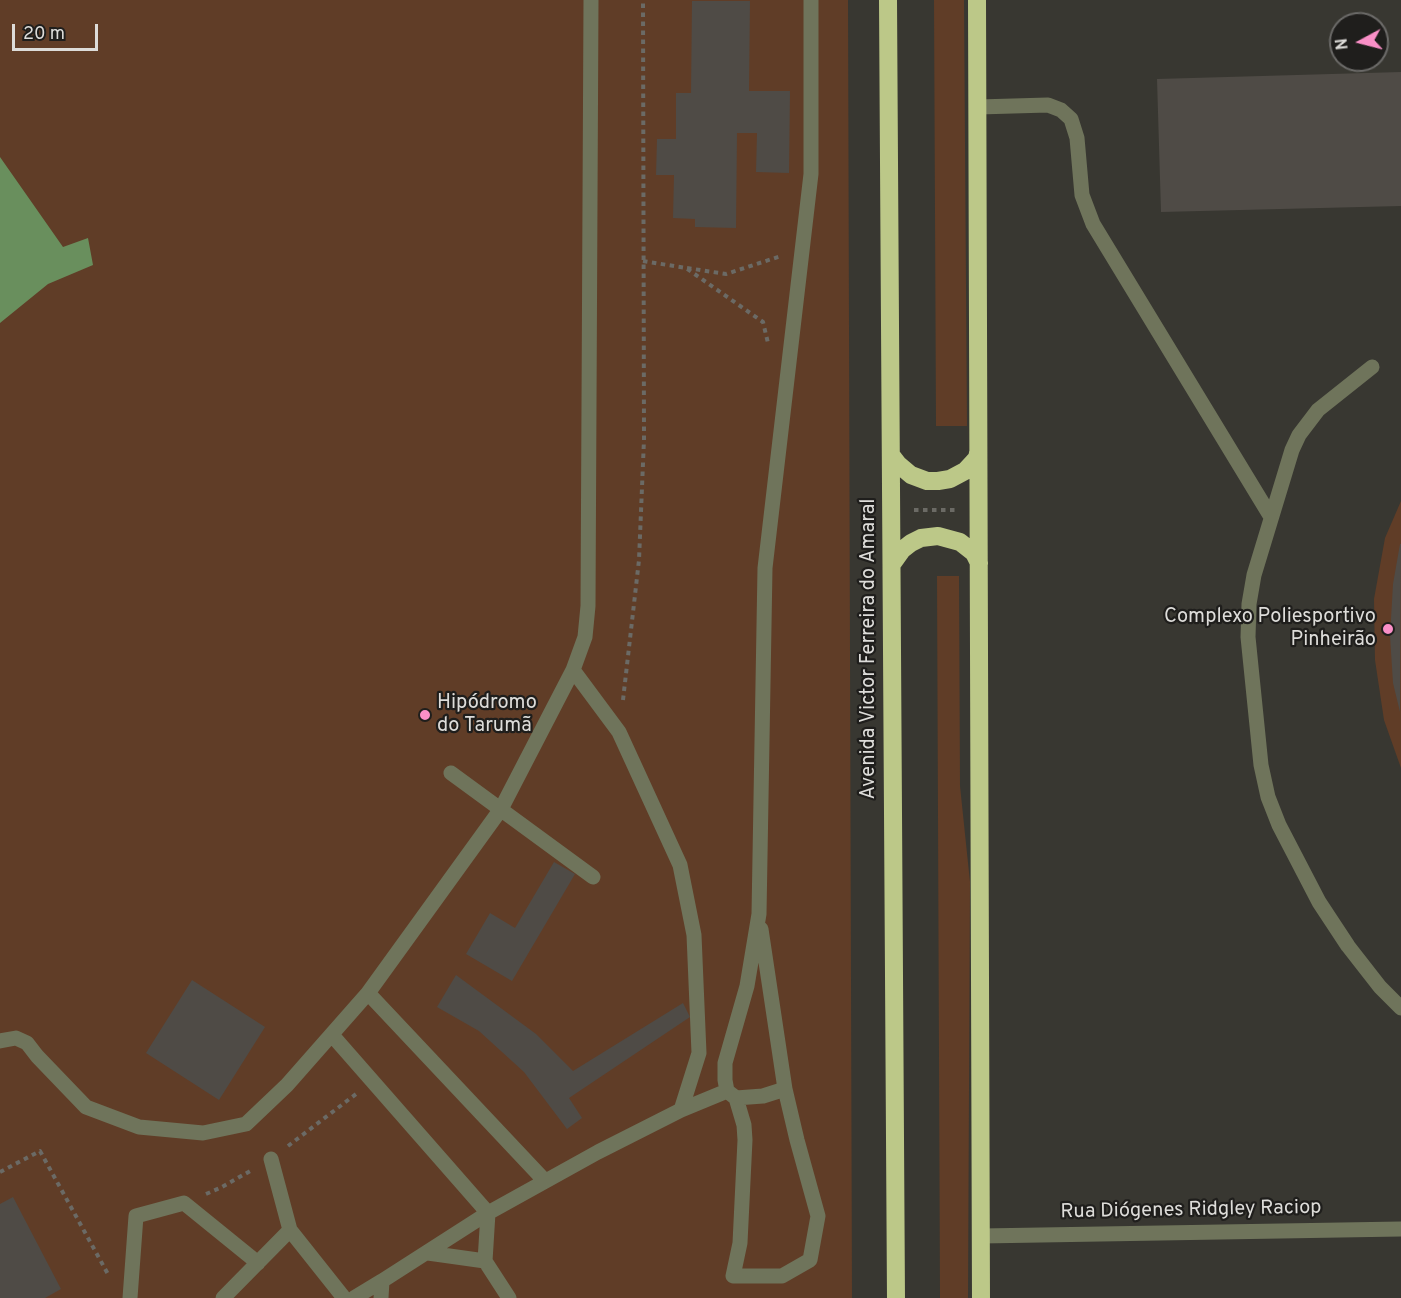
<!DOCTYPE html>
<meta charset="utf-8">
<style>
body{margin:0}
#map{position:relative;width:1401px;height:1298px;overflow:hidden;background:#383731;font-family:Overpass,sans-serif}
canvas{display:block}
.north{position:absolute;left:1329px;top:12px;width:60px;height:60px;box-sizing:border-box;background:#1f1e1c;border:2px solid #6b6a68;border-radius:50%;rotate:263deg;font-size:16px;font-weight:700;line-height:24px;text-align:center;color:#dddcd9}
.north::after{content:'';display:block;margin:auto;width:21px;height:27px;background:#fa8fc7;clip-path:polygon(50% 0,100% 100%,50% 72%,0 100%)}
.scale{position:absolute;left:12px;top:24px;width:86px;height:27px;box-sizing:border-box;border:3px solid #dddcd9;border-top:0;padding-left:8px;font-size:18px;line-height:21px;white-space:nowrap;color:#dddcd9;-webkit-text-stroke:4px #1f1e1c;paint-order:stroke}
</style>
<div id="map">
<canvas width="1401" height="1298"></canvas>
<div class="north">N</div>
<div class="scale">20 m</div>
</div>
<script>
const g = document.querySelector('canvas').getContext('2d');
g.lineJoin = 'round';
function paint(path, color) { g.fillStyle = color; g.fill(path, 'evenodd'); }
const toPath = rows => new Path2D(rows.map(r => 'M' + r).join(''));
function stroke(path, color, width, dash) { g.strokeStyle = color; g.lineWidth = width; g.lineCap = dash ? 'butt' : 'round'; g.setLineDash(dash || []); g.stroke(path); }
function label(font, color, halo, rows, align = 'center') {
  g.font = font + ' Overpass,sans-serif'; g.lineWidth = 4.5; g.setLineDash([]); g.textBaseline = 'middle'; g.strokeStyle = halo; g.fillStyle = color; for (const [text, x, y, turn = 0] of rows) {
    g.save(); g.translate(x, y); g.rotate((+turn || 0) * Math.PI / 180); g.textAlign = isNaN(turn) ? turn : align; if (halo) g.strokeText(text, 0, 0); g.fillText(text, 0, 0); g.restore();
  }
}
const green = toPath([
 [0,0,848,0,852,1298,0,1298],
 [934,0,964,0,967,426,936,426],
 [1401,501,1401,768,1384,720,1375,660,1374,599,1385,538],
 [937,576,959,576,960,786,970,882,968,1298,940,1298]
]);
const water = toPath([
 [0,157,63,247,88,238,93,265,48,284,0,323]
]);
const building = toPath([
 [692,1,750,1,749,91,790,91,789,173,756,172,757,133,737,133,736,228,695,227,695,219,673,218,674,175,656,175,657,139,676,139,676,93,691,93],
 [1401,72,1401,206,1161,212,1157,79],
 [1400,544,1401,544,1400,712,1393,683,1390,636,1393,584],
 [554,862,575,874,512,981,466,954,490,913,515,928],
 [456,975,536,1034,573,1071,683,1003,690,1017,569,1098,582,1118,567,1129,524,1072,479,1031,437,1007],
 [192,980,265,1027,219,1100,146,1053],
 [13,1197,61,1289,45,1298,0,1298,0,1204]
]);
const path = toPath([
 [643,261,686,268,763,322,768,343],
 [687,268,726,274,781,256],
 [914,510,958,510],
 [623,700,639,560,644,439,643,0],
 [288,1146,356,1094],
 [0,1172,40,1151,109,1276],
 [206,1194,220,1188,252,1170]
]);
const minor = toPath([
 [978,107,1048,105,1061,110,1071,119,1077,138,1082,195,1093,224,1271,517],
 [1372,367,1318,410,1299,435,1292,450,1254,575,1249,604,1248,637,1261,765,1268,797,1279,825,1319,902,1348,946,1380,987,1401,1008],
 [573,670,619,732,680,865,694,935,699,1053,681,1110],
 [451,773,593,877],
 [332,1035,488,1213,382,1281,381,1298],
 [0,1041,16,1038,27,1043,37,1056,86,1107,139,1127,203,1133,246,1124,287,1085,368,993],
 [785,1089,763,1096,736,1098,727,1091,725,1080,725,1063,747,986,759,914,765,568,811,174,811,0],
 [736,1098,744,1125,745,1140,740,1243,733,1276,782,1276,810,1260,818,1216,797,1140,785,1089,761,929],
 [271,1159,290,1230,344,1298],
 [545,1181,368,993,501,809,573,670,585,637,588,606,591,0],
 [981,1236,1401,1229],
 [428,1253,485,1261],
 [130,1298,136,1216,184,1203,258,1263],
 [223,1298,290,1230],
 [354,1298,382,1281],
 [509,1298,485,1261,488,1213,598,1152,681,1110,727,1091]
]);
const highway = toPath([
 [888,0,896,1298],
 [977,0,981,1298],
 [891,455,898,464,911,475,927,481,938,481,950,479,965,471,977,458,978,453],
 [892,564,902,550,911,543,921,538,938,536,960,542,974,553,979,563]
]);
const markers = [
 [1388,629,6,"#fa8fc7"],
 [425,715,6,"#fa8fc7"]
];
const poiNames = [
 ["Complexo Poliesportivo",1376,618],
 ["Pinheirão",1376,641],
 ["Hipódromo",437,704,"left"],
 ["do Tarumã",437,727,"left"]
];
const streetNames = [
 ["Avenida Victor Ferreira do Amaral",870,649,-90],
 ["Rua Diógenes Ridgley Raciop",1191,1211,-1]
];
paint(green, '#603d27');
paint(water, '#698f5d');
paint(building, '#4f4b46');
stroke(path, '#6b6a65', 4, [4.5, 4.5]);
stroke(minor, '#6f745b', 15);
stroke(highway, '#bcc888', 18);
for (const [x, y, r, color] of markers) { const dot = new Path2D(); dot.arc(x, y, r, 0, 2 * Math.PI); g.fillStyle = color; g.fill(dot); stroke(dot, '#1f1e1c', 2); }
label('20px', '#dddcd9', '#1f1e1c', poiNames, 'right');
label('20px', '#dddcd9', '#1f1e1c', streetNames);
</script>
